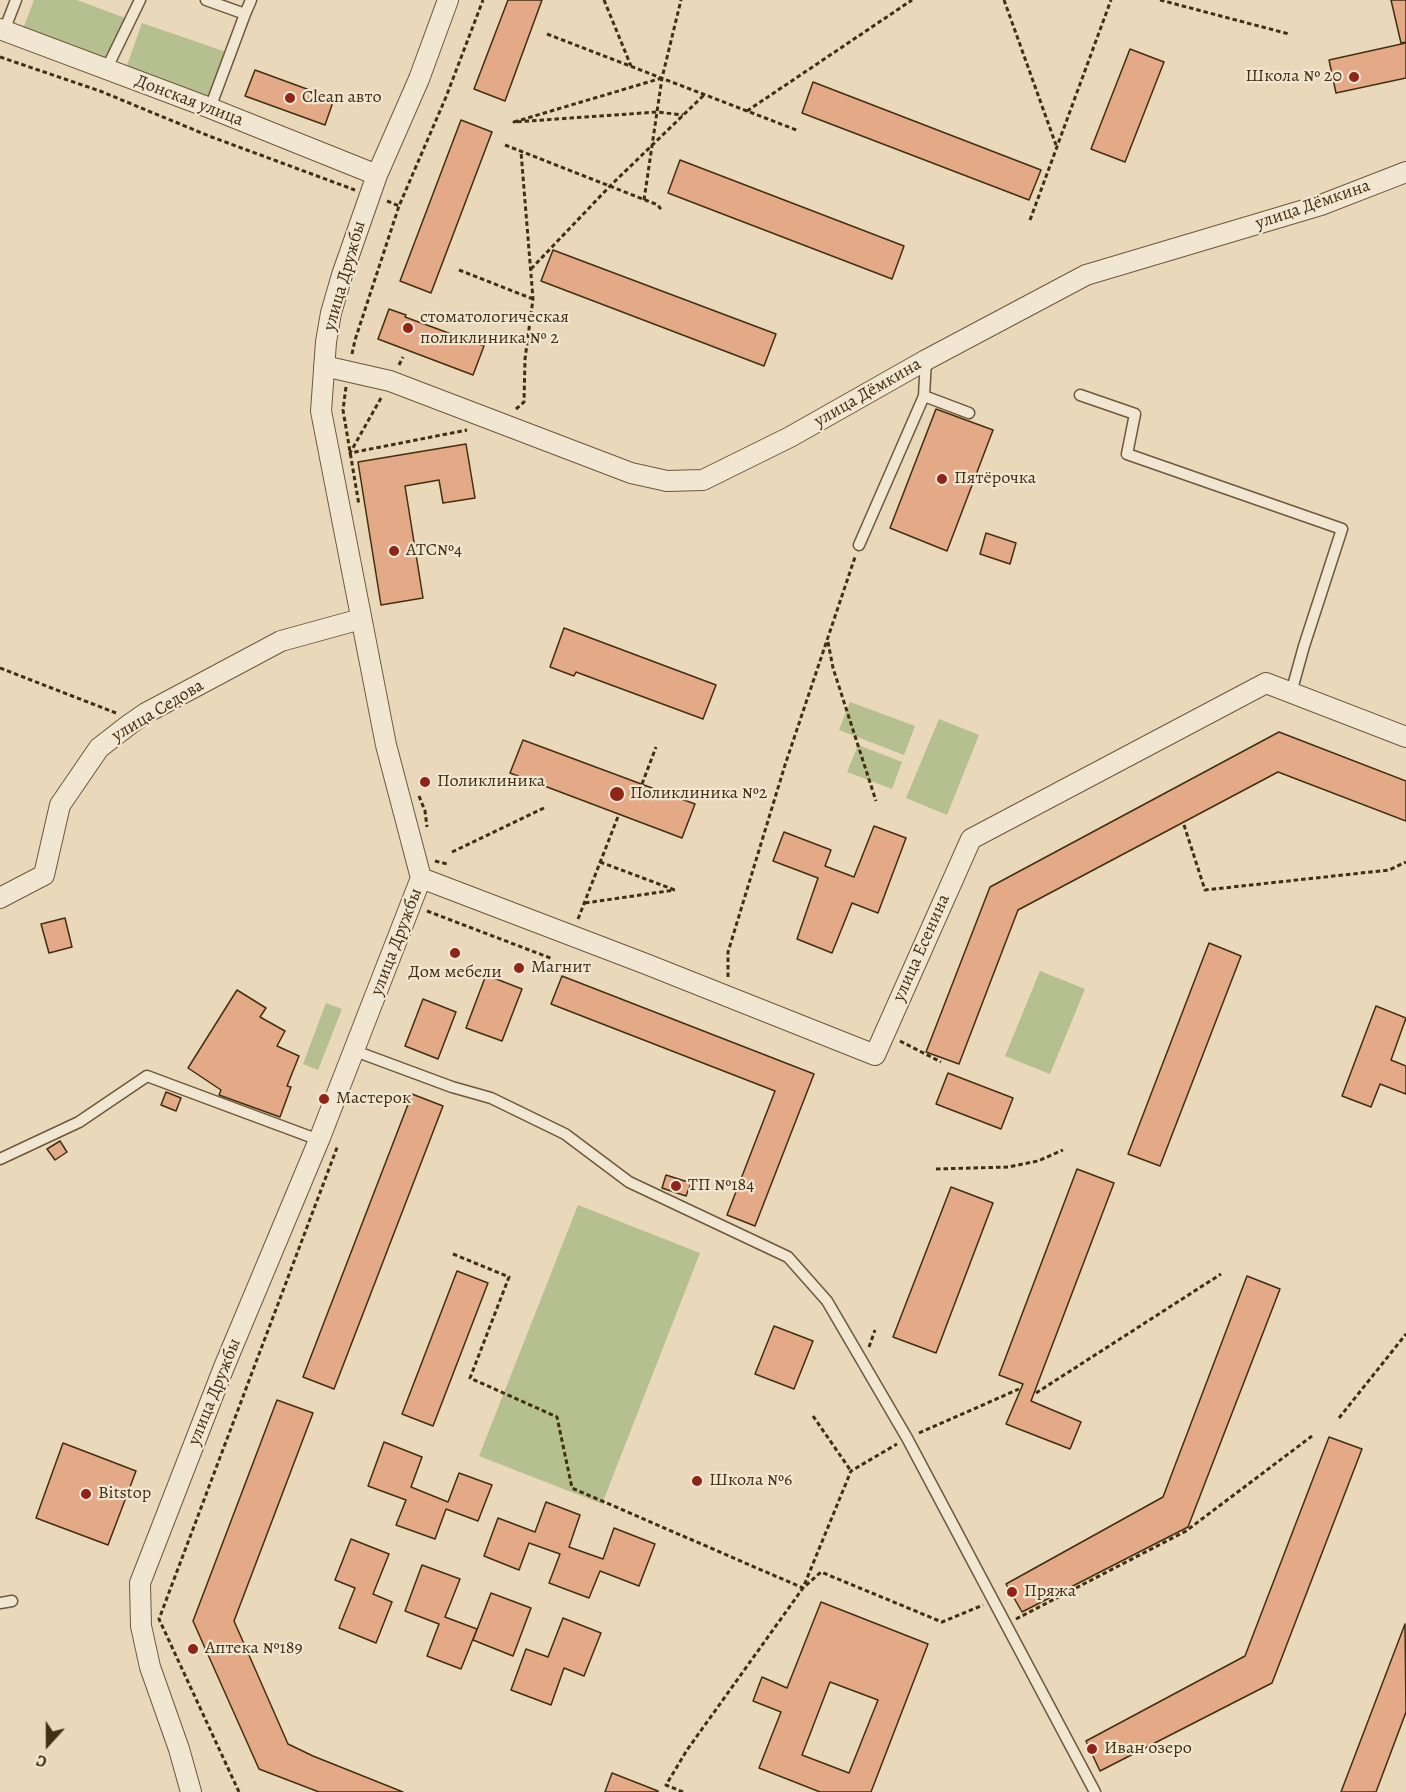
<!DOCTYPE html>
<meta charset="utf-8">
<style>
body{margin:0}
#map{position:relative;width:1406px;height:1792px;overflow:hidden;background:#e9d8b9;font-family:Alegreya,serif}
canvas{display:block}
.north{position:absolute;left:18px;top:1714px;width:60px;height:60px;-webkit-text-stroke:4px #f1e6d2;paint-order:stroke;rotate:201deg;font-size:16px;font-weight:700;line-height:24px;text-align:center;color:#422e10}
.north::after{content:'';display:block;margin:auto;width:21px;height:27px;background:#422e10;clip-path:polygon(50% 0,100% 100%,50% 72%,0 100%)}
</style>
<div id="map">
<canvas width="1406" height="1792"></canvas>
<div class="north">С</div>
</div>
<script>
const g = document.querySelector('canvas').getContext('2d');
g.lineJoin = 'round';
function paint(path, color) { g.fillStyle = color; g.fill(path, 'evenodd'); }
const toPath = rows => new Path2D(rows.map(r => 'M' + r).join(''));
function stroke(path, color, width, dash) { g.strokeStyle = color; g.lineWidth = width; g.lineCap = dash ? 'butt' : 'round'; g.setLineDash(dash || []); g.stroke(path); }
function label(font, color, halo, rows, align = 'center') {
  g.font = font + ' Alegreya,serif'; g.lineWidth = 4.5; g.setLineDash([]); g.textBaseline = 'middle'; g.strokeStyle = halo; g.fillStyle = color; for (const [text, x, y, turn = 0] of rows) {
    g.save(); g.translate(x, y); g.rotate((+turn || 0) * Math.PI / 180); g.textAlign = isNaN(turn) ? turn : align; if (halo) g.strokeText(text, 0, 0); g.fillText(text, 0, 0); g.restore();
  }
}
const green = toPath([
 [34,0,77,0,128,19,110,67,21,34],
 [142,23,232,54,215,101,125,71],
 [850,702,915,726,904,755,839,730],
 [939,719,979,735,947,815,906,798],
 [858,745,902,762,892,789,847,772],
 [1040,971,1085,989,1050,1074,1005,1056],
 [326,1003,342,1009,318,1070,303,1064],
 [578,1205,700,1253,602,1504,479,1456]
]);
const building = toPath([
 [508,0,542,0,505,101,474,89,508,0],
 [1391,0,1406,0,1406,42,1401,43,1391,0],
 [1406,43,1406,78,1336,93,1329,60,1406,43],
 [1130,49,1164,62,1125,162,1091,149,1130,49],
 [255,70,334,99,325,125,245,96,255,70],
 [813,82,1041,170,1029,200,802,113,813,82],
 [461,120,492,132,431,293,400,281,461,120],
 [680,160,904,246,892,279,668,193,680,160],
 [553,250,776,334,764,366,541,281,553,250],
 [389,309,406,315,405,317,484,346,473,375,378,339,389,309],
 [936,409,993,430,947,551,890,528,936,409],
 [466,444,475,498,443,503,439,480,405,486,423,598,381,605,358,462,466,444],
 [986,533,1016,543,1010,564,980,554,986,533],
 [564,628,716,685,703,719,576,672,574,676,550,667,564,628],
 [1279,732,1406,781,1406,821,1278,772,1018,910,959,1064,926,1052,990,887,1279,732],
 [523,740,695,804,682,838,510,773,523,740],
 [874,826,906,838,878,913,852,903,832,953,797,939,818,878,773,861,784,832,831,850,825,866,854,877,874,826],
 [65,918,72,947,49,953,41,924,65,918],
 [1209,943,1241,956,1160,1166,1128,1154,1209,943],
 [486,975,522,989,502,1041,466,1028,486,975],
 [562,976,814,1074,755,1226,727,1215,775,1091,551,1004,562,976],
 [237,990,266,1008,260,1017,285,1031,277,1046,299,1056,287,1086,291,1087,280,1117,219,1095,221,1090,188,1068,237,990],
 [423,999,456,1012,438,1059,405,1046,423,999],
 [1376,1006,1406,1018,1391,1060,1406,1066,1406,1094,1380,1084,1371,1107,1342,1096,1376,1006],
 [948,1073,1013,1098,1001,1129,936,1104,948,1073],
 [166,1092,181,1098,176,1111,161,1105,166,1092],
 [412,1094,443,1106,334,1389,303,1377,412,1094],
 [60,1141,67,1152,55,1160,47,1149,60,1141],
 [1077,1169,1114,1183,1031,1401,1081,1422,1070,1449,1006,1424,1023,1384,999,1375,1077,1169],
 [666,1175,691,1183,686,1196,662,1188,666,1175],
 [951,1187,993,1203,936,1353,893,1337,951,1187],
 [457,1271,488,1283,433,1426,402,1414,457,1271],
 [1247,1276,1280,1289,1188,1527,1022,1612,1006,1584,1163,1497,1247,1276],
 [774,1326,813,1341,794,1389,755,1374,774,1326],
 [277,1400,313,1413,234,1621,288,1744,313,1756,403,1792,319,1792,259,1769,193,1621,277,1400],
 [1329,1437,1362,1449,1272,1683,1100,1771,1086,1741,1245,1656,1329,1437],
 [384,1442,422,1457,411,1487,448,1502,459,1473,492,1485,478,1521,446,1509,435,1539,396,1525,406,1500,368,1486,384,1442],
 [63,1443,136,1471,108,1545,36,1518,63,1443],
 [546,1502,580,1515,569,1547,603,1559,614,1528,655,1544,639,1586,600,1571,589,1598,549,1583,560,1554,529,1543,519,1570,484,1556,498,1518,535,1532,546,1502],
 [351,1539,389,1554,373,1594,392,1602,376,1643,339,1628,355,1588,335,1580,351,1539],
 [422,1565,460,1579,445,1617,477,1629,461,1669,427,1656,439,1624,405,1611,422,1565],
 [491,1593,531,1608,513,1656,473,1640,491,1593],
 [821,1602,928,1644,871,1792,820,1792,759,1768,781,1712,753,1701,762,1677,787,1688,821,1602],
 [830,1682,878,1700,849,1773,802,1755,830,1682],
 [563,1618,601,1633,584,1676,564,1668,551,1705,511,1690,526,1649,548,1657,563,1618],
 [1405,1624,1406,1712,1376,1792,1341,1792,1405,1624],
 [612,1773,658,1791,658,1792,605,1792,612,1773]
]);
const path = toPath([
 [604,0,631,66],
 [1004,0,1056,145],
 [1160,0,1289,34],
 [547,34,799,131],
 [0,57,100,91,209,136,355,190],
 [662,78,514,122,657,112,683,115],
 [747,111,912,0],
 [505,145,658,205,662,211],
 [644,200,662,78,681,0],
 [387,201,399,206],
 [1030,220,1111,0],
 [531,269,610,186,704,95],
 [459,270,533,299],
 [352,354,355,340,399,206,446,97,483,0],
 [399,365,403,357],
 [346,387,343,410,359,505],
 [381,398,350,453,467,430],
 [516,409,524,402,525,359,533,299,521,152],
 [828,642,833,668,876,801],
 [0,668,116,713],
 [642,784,656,747],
 [419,796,425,811,427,827],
 [1184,825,1205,890,1389,870,1406,862],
 [452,852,544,808],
 [435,861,447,864],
 [600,862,675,890],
 [585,903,675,890],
 [427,911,553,959],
 [578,919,619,814],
 [728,977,728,952,785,765,855,557],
 [900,1041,941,1062],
 [936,1169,1008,1167,1038,1161,1063,1150],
 [453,1254,509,1277,470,1378,557,1417,572,1488,803,1588,821,1572,942,1622,983,1605],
 [869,1347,875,1330],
 [1036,1393,1221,1274],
 [813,1416,851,1471],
 [1339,1418,1406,1334],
 [919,1433,1019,1389],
 [1016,1619,1186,1531,1312,1436],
 [239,1792,159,1619,338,1145],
 [683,1792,666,1785,687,1750,803,1588,851,1471,897,1444]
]);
const lane = toPath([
 [206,0,245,14],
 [4,31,16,0],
 [106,70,140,0],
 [210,108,245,14,251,0],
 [1080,395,1135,414,1127,454,1342,529,1304,646,1291,693],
 [924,396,969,413],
 [859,545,924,396,926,360],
 [355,1051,452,1087,491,1098,565,1134,629,1182,788,1257,827,1301,907,1438,1095,1792],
 [0,1159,79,1122,147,1076,319,1140],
 [0,1603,12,1601]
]);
const street = toPath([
 [0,29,210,108,377,175],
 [324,366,390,381,631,473,667,481,703,480,790,437,926,360,1086,275,1321,205,1406,172],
 [421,878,646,964,875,1055,971,839,1266,683,1406,737],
 [0,898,44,875,60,805,99,748,130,724,146,713,281,641,361,619],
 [191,1792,179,1749,150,1667,141,1626,140,1583,224,1367,319,1140,421,878,386,745,321,411,326,342,331,313,342,275,377,175,419,79,448,0]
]);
const markers = [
 [1354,77,6,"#8f2418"],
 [290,98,6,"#8f2418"],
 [408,328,6,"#8f2418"],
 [942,479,6,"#8f2418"],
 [394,551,6,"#8f2418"],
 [425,782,6,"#8f2418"],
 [617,794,8,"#8f2418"],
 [455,953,6,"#8f2418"],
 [519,968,6,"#8f2418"],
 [324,1099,6,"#8f2418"],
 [676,1186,6,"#8f2418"],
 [697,1481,6,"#8f2418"],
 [86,1494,6,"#8f2418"],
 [1012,1592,6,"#8f2418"],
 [193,1649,6,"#8f2418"],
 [1092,1749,6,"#8f2418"]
];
const poiNames = [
 ["Школа № 20",1342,77,"right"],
 ["Сlean авто",302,98],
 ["стоматологическая",420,318],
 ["поликлиника № 2",420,339],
 ["Пятёрочка",954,479],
 ["АТС№4",406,551],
 ["Поликлиника",437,782],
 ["Поликлиника №2",630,794],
 ["Магнит",531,968],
 ["Дом мебели",455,973,"center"],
 ["Мастерок",336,1099],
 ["ТП №184",688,1186],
 ["Школа №6",709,1481],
 ["Bitstop",98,1494],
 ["Пряжа",1024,1592],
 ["Аптека №189",205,1649],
 ["Иван озеро",1104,1749]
];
const streetNames = [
 ["Донская улица",189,101,21],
 ["улица Дёмкина",1313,205,-19],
 ["улица Дружбы",345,276,-74],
 ["улица Дёмкина",868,393,-30],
 ["улица Седова",158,711,-31],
 ["улица Дружбы",397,942,-69],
 ["улица Есенина",922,948,-66],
 ["улица Дружбы",215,1392,-68]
];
paint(green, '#b5bf90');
paint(building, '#e4a987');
stroke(building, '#422e10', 1.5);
stroke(lane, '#6c583a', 13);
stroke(street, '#6c583a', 22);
stroke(path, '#422e10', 3, [4.5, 3]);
stroke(lane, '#f1e6d2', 10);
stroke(street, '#f1e6d2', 20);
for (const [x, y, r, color] of markers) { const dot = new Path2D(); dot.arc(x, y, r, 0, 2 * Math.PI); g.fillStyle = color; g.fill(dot); stroke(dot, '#f1e6d2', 2); }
label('18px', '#422e10', '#f1e6d2', poiNames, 'left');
label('18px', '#422e10', '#f1e6d2', streetNames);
</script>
